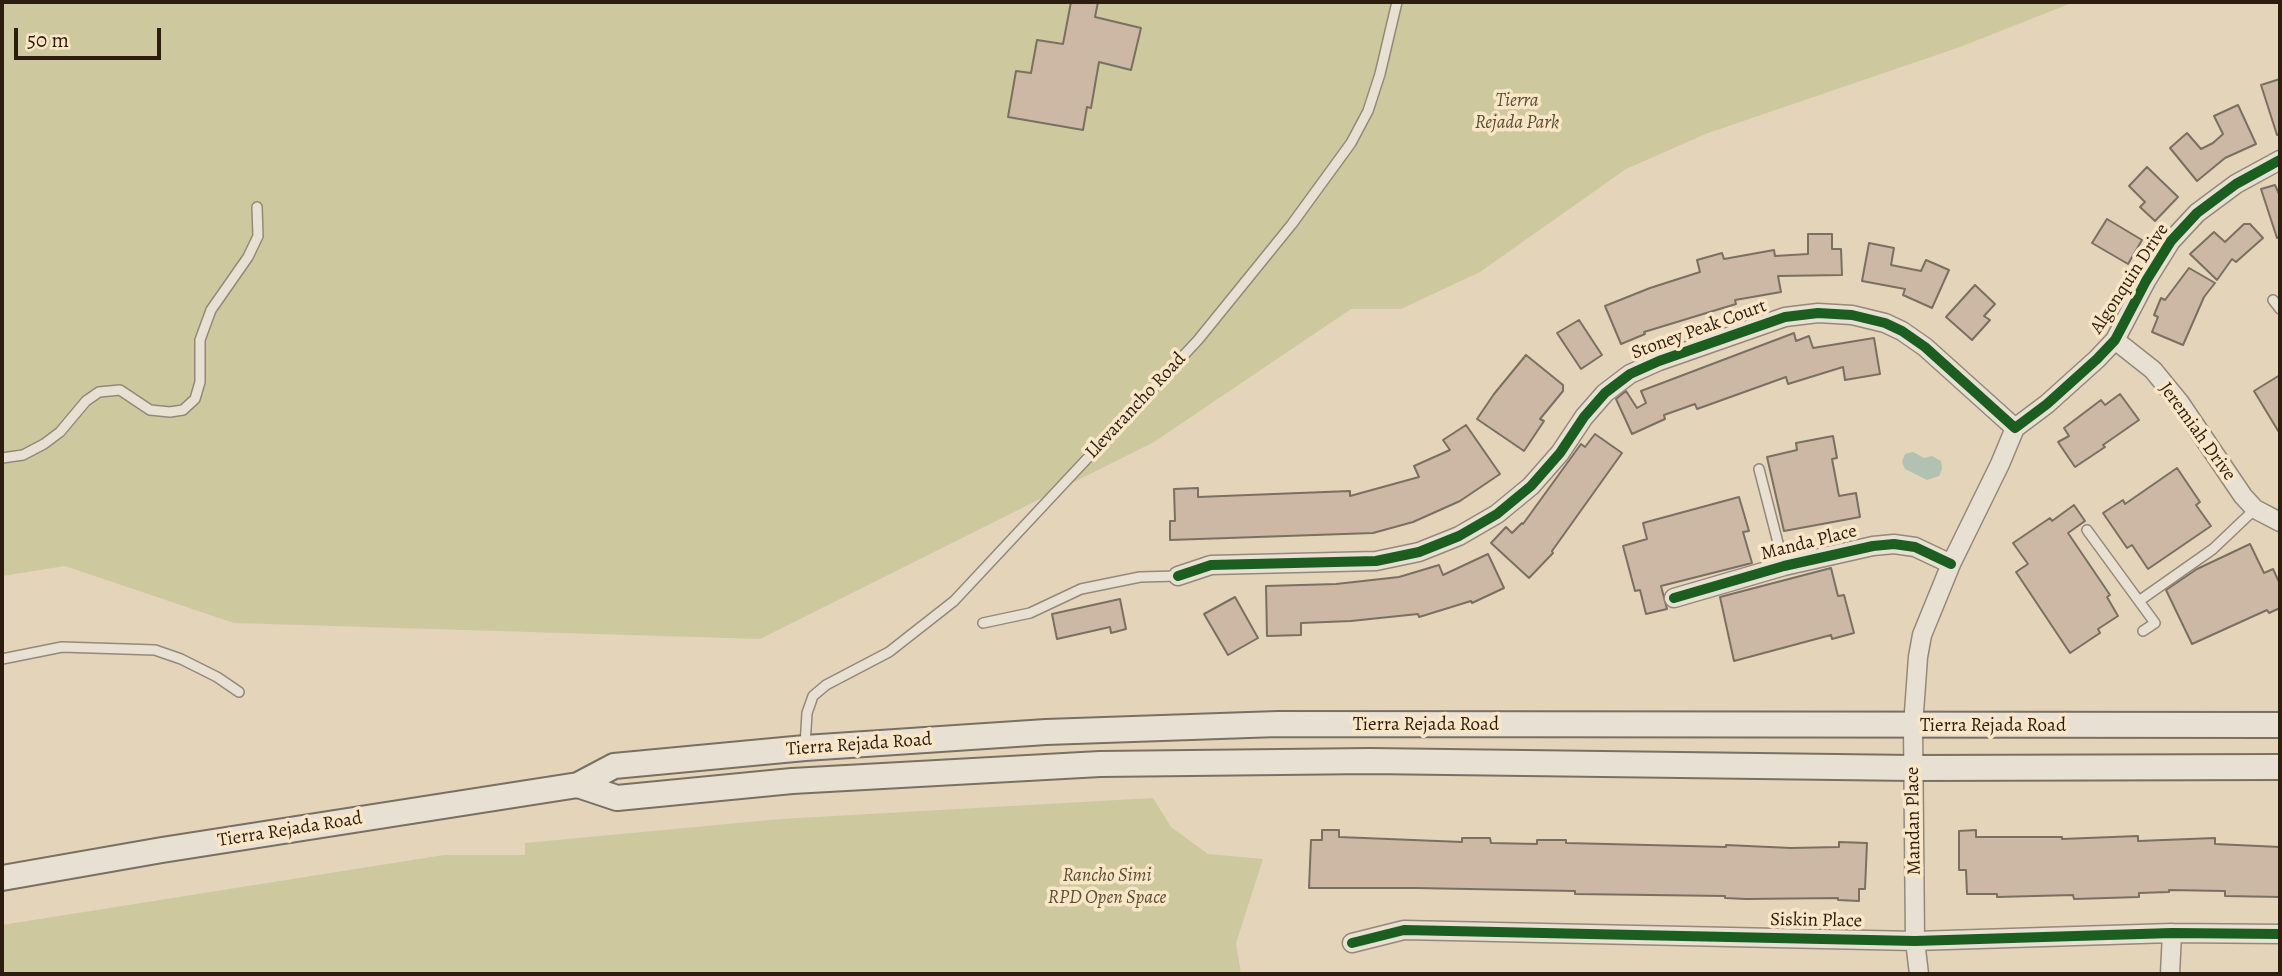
<!DOCTYPE html>
<style>
body{margin:0}
#map{position:relative;width:2282px;height:976px;overflow:hidden;background:#e4d4ba;font-family:Alegreya,serif}
canvas{display:block}
.frame{position:absolute;inset:0;border:4px solid #2d1d0f;pointer-events:none}
.scale{position:absolute;left:14px;top:28px;width:147px;height:32px;box-sizing:border-box;border:4px solid #2d1d0f;border-top:0;padding-left:9px;font-size:21px;line-height:24px;white-space:nowrap;color:#2d1d0f;-webkit-text-stroke:5px #f9e6c7;paint-order:stroke}
</style>
<div id="map">
<canvas width="2282" height="976"></canvas>
<div class="frame"></div>
<div class="scale">50 m</div>
</div>
<script>
const g = document.querySelector('canvas').getContext('2d');
g.lineJoin = 'round';
function paint(path, color) { g.fillStyle = color; g.fill(path, 'evenodd'); }
const toPath = rows => new Path2D(rows.map(r => 'M' + r).join(''));
function stroke(path, color, width, dash) { g.strokeStyle = color; g.lineWidth = width; g.lineCap = dash ? 'butt' : 'round'; g.setLineDash(dash || []); g.stroke(path); }
function label(font, color, halo, rows, align = 'center') {
  g.font = font + ' Alegreya,serif'; g.lineWidth = 7; g.setLineDash([]); g.textBaseline = 'middle'; g.strokeStyle = halo; g.fillStyle = color; for (const [text, x, y, turn = 0] of rows) {
    g.save(); g.translate(x, y); g.rotate((+turn || 0) * Math.PI / 180); g.textAlign = isNaN(turn) ? turn : align; if (halo) g.strokeText(text, 0, 0); g.fillText(text, 0, 0); g.restore();
  }
}
const green = toPath([
 [2,2,2074,2,1960,47,1708,133,1626,169,1480,272,1401,309,1351,309,1154,442,760,639,234,623,65,566,2,576],
 [1153,798,1171,827,1208,854,1263,859,1236,943,1241,974,2,974,2,925,444,855,525,855,525,843,781,819]
]);
const water = toPath([
 [1913,452,1924,458,1932,456,1941,461,1942,469,1939,476,1927,480,1905,469,1902,462,1905,454]
]);
const building = toPath([
 [1071,2,1098,2,1095,17,1141,28,1131,70,1099,62,1091,108,1087,107,1083,130,1008,117,1016,71,1031,73,1037,40,1063,44,1071,2],
 [2280,79,2280,134,2277,135,2261,85,2280,79],
 [2238,105,2256,144,2225,158,2197,181,2170,148,2187,133,2201,149,2213,143,2223,134,2214,116,2238,105],
 [2147,167,2178,197,2155,221,2140,207,2145,202,2129,186,2147,167],
 [2275,185,2280,196,2280,237,2277,238,2261,189,2275,185],
 [2107,219,2142,240,2128,264,2092,243,2107,219],
 [2244,224,2250,224,2263,238,2236,262,2232,259,2217,280,2190,254,2214,232,2225,242,2244,224],
 [1808,234,1832,234,1832,249,1841,249,1842,275,1778,276,1781,292,1735,300,1736,304,1644,332,1645,334,1621,344,1605,306,1650,288,1700,272,1697,260,1722,253,1724,259,1774,250,1775,256,1808,254,1808,234],
 [1869,243,1894,248,1891,265,1921,271,1926,260,1949,270,1932,308,1903,295,1905,289,1862,281,1869,243],
 [2189,268,2215,283,2204,297,2183,345,2152,332,2158,317,2154,315,2161,298,2165,300,2189,268],
 [1975,285,1995,304,1984,316,1990,320,1972,340,1946,317,1975,285],
 [1579,320,1602,355,1581,369,1557,333,1579,320],
 [1794,333,1796,341,1809,336,1813,348,1874,338,1880,374,1845,380,1843,367,1788,384,1786,377,1697,409,1695,404,1664,415,1665,419,1632,434,1616,399,1626,391,1637,408,1646,403,1641,391,1794,333],
 [1526,355,1563,385,1563,391,1540,419,1544,421,1524,451,1477,419,1494,394,1526,355],
 [2280,375,2280,434,2254,391,2280,375],
 [2120,394,2139,420,2103,445,2105,447,2075,467,2058,442,2069,436,2064,428,2101,400,2105,405,2120,394],
 [1466,425,1500,474,1460,501,1413,522,1373,533,1170,540,1170,521,1175,521,1174,489,1198,488,1198,497,1350,491,1350,496,1419,477,1414,466,1450,450,1443,440,1466,425],
 [1595,434,1622,453,1552,551,1553,553,1529,578,1491,543,1506,527,1512,533,1522,523,1523,524,1581,444,1585,447,1595,434],
 [1833,436,1837,458,1832,459,1839,496,1856,493,1860,517,1784,531,1767,457,1797,450,1796,443,1833,436],
 [2177,468,2200,502,2196,505,2211,526,2148,569,2132,545,2127,548,2103,513,2123,500,2125,504,2177,468],
 [1739,497,1749,531,1743,532,1752,563,1661,586,1667,609,1646,614,1640,590,1635,591,1623,546,1647,539,1643,523,1739,497],
 [2074,505,2085,521,2068,533,2110,595,2107,597,2118,616,2098,629,2100,633,2070,653,2016,572,2028,564,2013,543,2050,518,2052,521,2074,505],
 [2250,544,2264,573,2273,569,2280,584,2280,608,2269,613,2267,610,2192,644,2166,590,2197,569,2250,544],
 [1488,554,1504,588,1472,603,1471,601,1419,617,1418,614,1351,621,1301,623,1301,635,1267,636,1266,586,1336,584,1399,577,1439,565,1443,575,1488,554],
 [1831,568,1838,596,1844,595,1854,633,1832,639,1831,635,1734,661,1720,597,1831,568],
 [1235,597,1258,638,1228,655,1204,614,1235,597],
 [1120,599,1126,629,1111,633,1110,627,1057,639,1052,614,1120,599],
 [1322,830,1339,830,1339,837,1462,842,1462,838,1490,838,1491,843,1537,844,1537,840,1566,840,1566,843,1688,846,1726,847,1726,845,1791,848,1839,847,1839,842,1867,843,1865,889,1859,889,1859,901,1838,900,1838,898,1746,899,1725,898,1725,896,1575,894,1575,891,1416,888,1309,888,1311,840,1322,840,1322,830],
 [1976,830,1976,837,2062,837,2062,839,2138,836,2138,841,2215,838,2215,844,2280,847,2280,897,2225,896,2225,891,2169,890,2169,892,2139,893,2139,897,2074,899,2073,895,1997,897,1997,894,1967,894,1966,870,1959,870,1959,831,1976,830]
]);
const service = toPath([
 [2273,300,2280,309],
 [2,458,23,455,44,444,60,432,86,401,99,392,120,390,150,410,170,412,183,410,195,399,200,382,200,340,211,310,248,257,258,236,257,207],
 [1759,469,1784,566],
 [2087,530,2155,623,2143,631],
 [2139,601,2213,549,2255,509],
 [983,623,1030,613,1081,589,1140,577,1178,576],
 [2,659,62,647,155,650,181,659,217,677,239,692],
 [805,746,807,713,813,696,826,685,889,652,954,601,1198,340,1292,224,1351,143,1368,111,1380,74,1397,2]
]);
const minor = toPath([
 [2115,340,2153,370,2180,403,2243,496,2255,509,2280,522],
 [2015,428,2047,404,2097,359,2115,340,2146,281,2171,241,2197,213,2236,184,2280,160],
 [1178,576,1211,565,1376,561,1419,552,1459,536,1497,514,1531,486,1560,453,1584,417,1605,393,1630,374,1659,361,1785,317,1818,313,1852,315,1885,323,1902,331,1925,347,2015,428],
 [1674,598,1784,566,1873,546,1894,544,1915,547,1951,564],
 [1352,943,1404,930,1915,941,2172,933,2280,934],
 [1919,974,1915,941,1913,726,1918,657,1922,635,1951,564,2000,464,2015,428],
 [2170,974,2172,933]
]);
const secondary = toPath([
 [578,785,617,798,792,781,1100,764,1370,761,1913,768,2280,767],
 [2,878,162,850,578,785,614,766,805,748,1046,732,1278,724,2280,725]
]);
const cycleway = toPath([
 [1178,576,1211,565,1376,561,1419,552,1459,536,1497,514,1531,486,1560,453,1584,417,1605,393,1630,374,1659,361,1785,317,1818,313,1852,315,1885,323,1902,331,1925,347,2015,428,2047,404,2097,359,2115,340,2146,281,2171,241,2197,213,2236,184,2280,160],
 [1674,598,1784,566,1873,546,1894,544,1915,547,1951,564],
 [1352,943,1404,930,1915,941,2172,933,2280,934]
]);
const parkNames = [
 ["Tierra",1517,101],
 ["Rejada Park",1517,123],
 ["Rancho Simi",1107,876],
 ["RPD Open Space",1107,898]
];
const streetNames = [
 ["Algonquin Drive",2130,279,-57],
 ["Stoney Peak Court",1699,330,-20],
 ["Llevarancho Road",1136,406,-47],
 ["Jeremiah Drive",2197,432,54],
 ["Manda Place",1809,543,-14],
 ["Tierra Rejada Road",1426,725],
 ["Tierra Rejada Road",1993,726],
 ["Tierra Rejada Road",859,745,-4],
 ["Mandan Place",1914,821,-91],
 ["Tierra Rejada Road",290,830,-9],
 ["Siskin Place",1816,921,1]
];
paint(green, '#cec89e');
paint(water, '#b2c1b1');
paint(building, '#ccb8a5');
stroke(building, '#7a7061', 2);
stroke(service, '#948979', 12);
stroke(minor, '#948979', 21);
stroke(secondary, '#7a7061', 28);
stroke(service, '#e8e0d3', 9);
stroke(minor, '#e8e0d3', 18);
stroke(secondary, '#e8e0d3', 24);
stroke(cycleway, '#1b5e20', 10);
label('italic 19px', '#584e33', '#f9e6c7', parkNames);
label('19px', '#2d1d0f', '#f9e6c7', streetNames);
</script>
